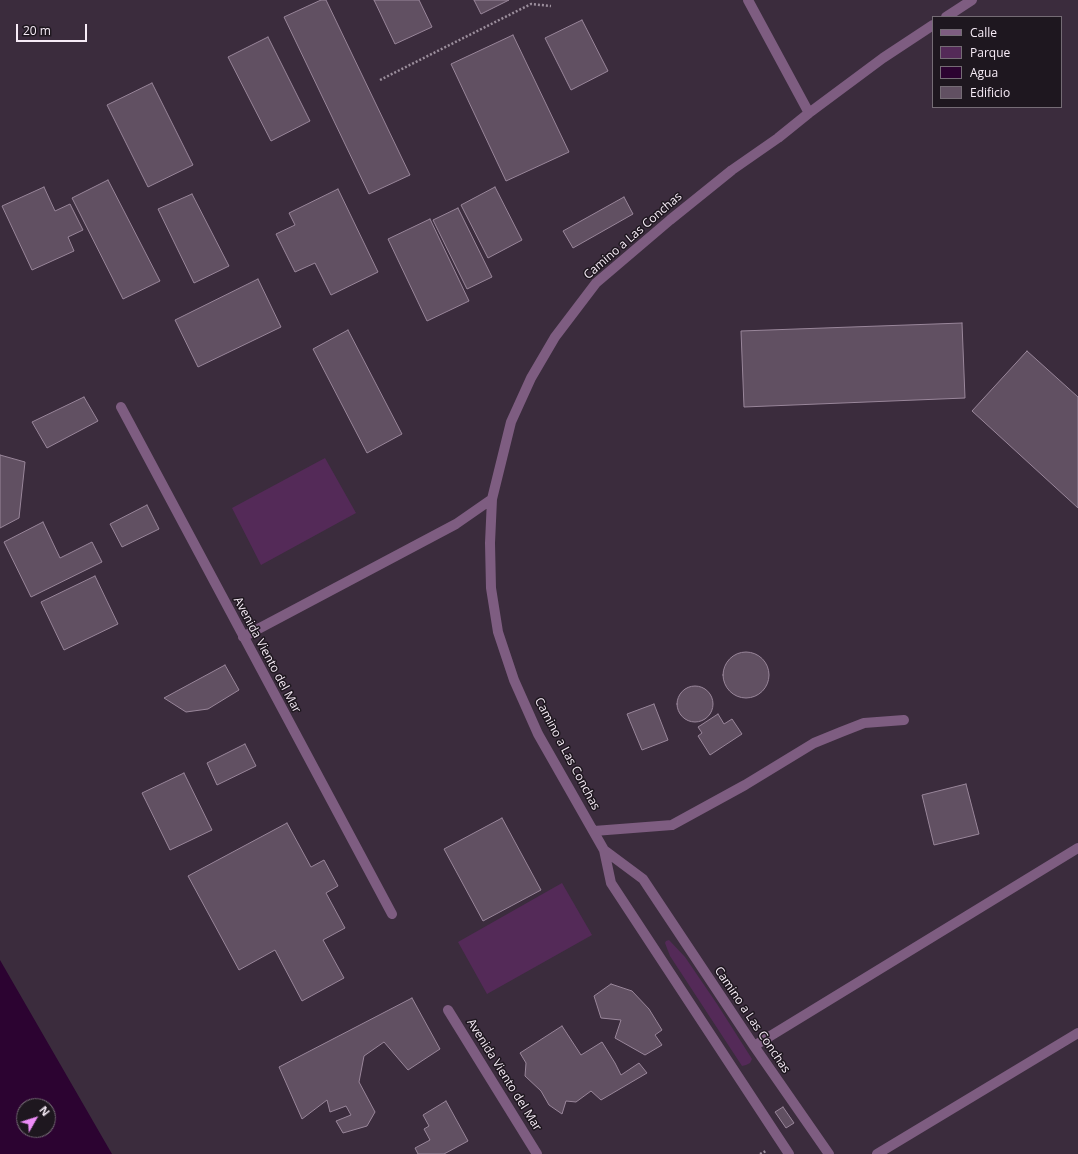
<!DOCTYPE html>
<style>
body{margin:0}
#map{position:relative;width:1078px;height:1154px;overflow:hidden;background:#3b2c3d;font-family:"Open Sans",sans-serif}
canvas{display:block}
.legend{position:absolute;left:932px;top:16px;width:130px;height:92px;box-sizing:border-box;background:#1e171f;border:1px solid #756c75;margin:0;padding:5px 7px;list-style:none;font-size:12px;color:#f7ecf7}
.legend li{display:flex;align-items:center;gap:8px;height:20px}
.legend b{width:20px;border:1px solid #756c75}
.north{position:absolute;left:16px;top:1098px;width:40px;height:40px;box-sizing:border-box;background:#1e171f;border:1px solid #756c75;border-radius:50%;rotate:51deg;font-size:11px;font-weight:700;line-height:16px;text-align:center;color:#f7ecf7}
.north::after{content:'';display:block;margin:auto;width:14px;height:18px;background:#ee8cf8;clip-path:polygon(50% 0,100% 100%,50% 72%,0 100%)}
.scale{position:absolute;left:16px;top:24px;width:71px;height:18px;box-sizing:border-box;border:2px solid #f7ecf7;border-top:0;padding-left:5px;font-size:12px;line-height:14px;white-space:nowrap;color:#f7ecf7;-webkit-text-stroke:3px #1e171f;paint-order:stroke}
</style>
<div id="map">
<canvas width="1078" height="1154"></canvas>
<ul class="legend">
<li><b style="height:5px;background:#7e5d81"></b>Calle</li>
<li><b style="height:11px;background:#542a58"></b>Parque</li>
<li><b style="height:11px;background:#2c0331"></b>Agua</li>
<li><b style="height:11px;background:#615062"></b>Edificio</li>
</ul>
<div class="north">N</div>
<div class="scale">20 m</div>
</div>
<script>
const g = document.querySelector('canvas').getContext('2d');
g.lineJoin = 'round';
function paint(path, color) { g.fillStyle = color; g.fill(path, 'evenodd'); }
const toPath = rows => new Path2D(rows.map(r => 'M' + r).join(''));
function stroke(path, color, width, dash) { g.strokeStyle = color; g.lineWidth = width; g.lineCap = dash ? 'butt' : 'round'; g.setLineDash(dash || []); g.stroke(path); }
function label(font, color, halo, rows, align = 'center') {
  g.font = font + ' "Open Sans",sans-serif'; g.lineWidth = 3; g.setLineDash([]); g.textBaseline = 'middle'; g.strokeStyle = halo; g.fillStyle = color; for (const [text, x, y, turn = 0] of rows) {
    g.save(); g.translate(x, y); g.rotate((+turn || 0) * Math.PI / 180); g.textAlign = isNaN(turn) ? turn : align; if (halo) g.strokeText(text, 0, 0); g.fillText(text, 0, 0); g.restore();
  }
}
const green = toPath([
 [325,458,356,513,261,565,232,508],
 [562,883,592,935,487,994,458,942],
 [669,940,685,957,717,1004,752,1059,750,1063,746,1065,742,1066,670,956,665,943,666,941]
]);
const water = toPath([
 [0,960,112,1154,0,1154],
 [24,1106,48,1106,48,1130,24,1130]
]);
const building = toPath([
 [321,0,326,0,410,175,369,194,284,17,321,0],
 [374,0,419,0,432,27,395,44,374,0],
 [474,0,509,0,481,14,474,0],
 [582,20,608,71,571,90,545,38,582,20],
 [513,35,569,152,506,181,451,64,513,35],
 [268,37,310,121,271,141,228,57,268,37],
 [152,83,193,165,148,187,107,105,152,83],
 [108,180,160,281,123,299,72,198,108,180],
 [44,187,55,211,70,204,83,230,68,237,74,251,32,270,2,206,44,187],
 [495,187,522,240,488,258,461,205,495,187],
 [338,189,378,272,331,295,315,263,295,272,276,234,295,225,289,213,338,189],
 [192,194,229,266,194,283,158,209,192,194],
 [624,197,633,214,573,248,563,231,624,197],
 [458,208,492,277,467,289,433,220,458,208],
 [430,219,469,301,427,321,388,239,430,219],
 [258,279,281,327,198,367,175,320,258,279],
 [962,323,965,398,744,407,741,331,962,323],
 [348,330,402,434,367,453,313,349,348,330],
 [1027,351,1078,397,1078,508,972,411,1027,351],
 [84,397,98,421,47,448,32,422,84,397],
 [0,455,25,462,19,518,0,528,0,455],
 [147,505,159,529,122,547,110,524,147,505],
 [43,522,60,558,92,542,102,562,31,597,4,542,43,522],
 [95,576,118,624,64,650,41,602,95,576],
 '723 675a23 23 0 1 1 46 0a23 23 0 1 1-46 0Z',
 [225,665,239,690,208,709,186,712,164,698,225,665],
 '677 704a18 18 0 1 1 36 0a18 18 0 1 1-36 0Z',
 [654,704,668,740,642,750,627,714,654,704],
 [718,714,724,724,732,719,742,734,710,755,698,736,702,733,698,727,718,714],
 [245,744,256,766,217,785,207,763,245,744],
 [184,773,212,830,170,850,142,793,184,773],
 [966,784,979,834,934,845,922,795,966,784],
 [502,818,541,890,483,921,444,849,502,818],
 [287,823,311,867,324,860,338,886,326,893,345,928,323,940,344,978,302,1001,275,950,239,970,188,876,287,823],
 [611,984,632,991,649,1009,662,1030,655,1035,662,1045,645,1055,615,1038,621,1020,601,1018,594,996,611,984],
 [412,998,440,1049,408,1070,384,1042,364,1056,359,1082,375,1112,367,1126,343,1133,336,1121,351,1115,346,1106,330,1112,327,1100,302,1119,279,1067,412,998],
 [562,1026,581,1055,602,1042,615,1063,621,1075,639,1063,647,1073,601,1100,591,1091,576,1102,566,1101,562,1114,549,1105,541,1091,525,1076,526,1063,520,1053,562,1026],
 [446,1101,468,1141,444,1154,418,1154,415,1148,430,1140,424,1129,429,1126,423,1115,446,1101],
 [783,1107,794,1123,786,1128,775,1112,783,1107]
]);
const path = toPath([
 [380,80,531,4,551,6],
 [760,1154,766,1151]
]);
const minor = toPath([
 [748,0,809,113],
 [946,17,972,0],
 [121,407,392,914],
 [243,637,456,524,492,499],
 [594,831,672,825,745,785,814,743,841,732,864,723,904,720],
 [604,850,643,879,754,1046,829,1154],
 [448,1010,537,1154],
 [754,1046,1078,848],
 [789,1154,611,883,604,850,538,734,514,680,498,632,491,588,490,543,492,499,511,422,531,378,555,337,596,283,670,220,732,170,778,138,809,113,883,58,933,25],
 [877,1154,1078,1033]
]);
const streetNames = [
 ["Camino a Las Conchas",633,236,-41],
 ["Avenida Viento del Mar",267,655,62],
 ["Camino a Las Conchas",567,754,62],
 ["Camino a Las Conchas",752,1020,56],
 ["Avenida Viento del Mar",504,1075,58]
];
paint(green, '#542a58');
paint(water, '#2c0331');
paint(building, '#615062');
stroke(building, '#99869a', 1);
stroke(path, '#9b8e9c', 2.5, [2, 2]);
stroke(minor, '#7e5d81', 10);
label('12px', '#f7ecf7', '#1e171f', streetNames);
</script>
